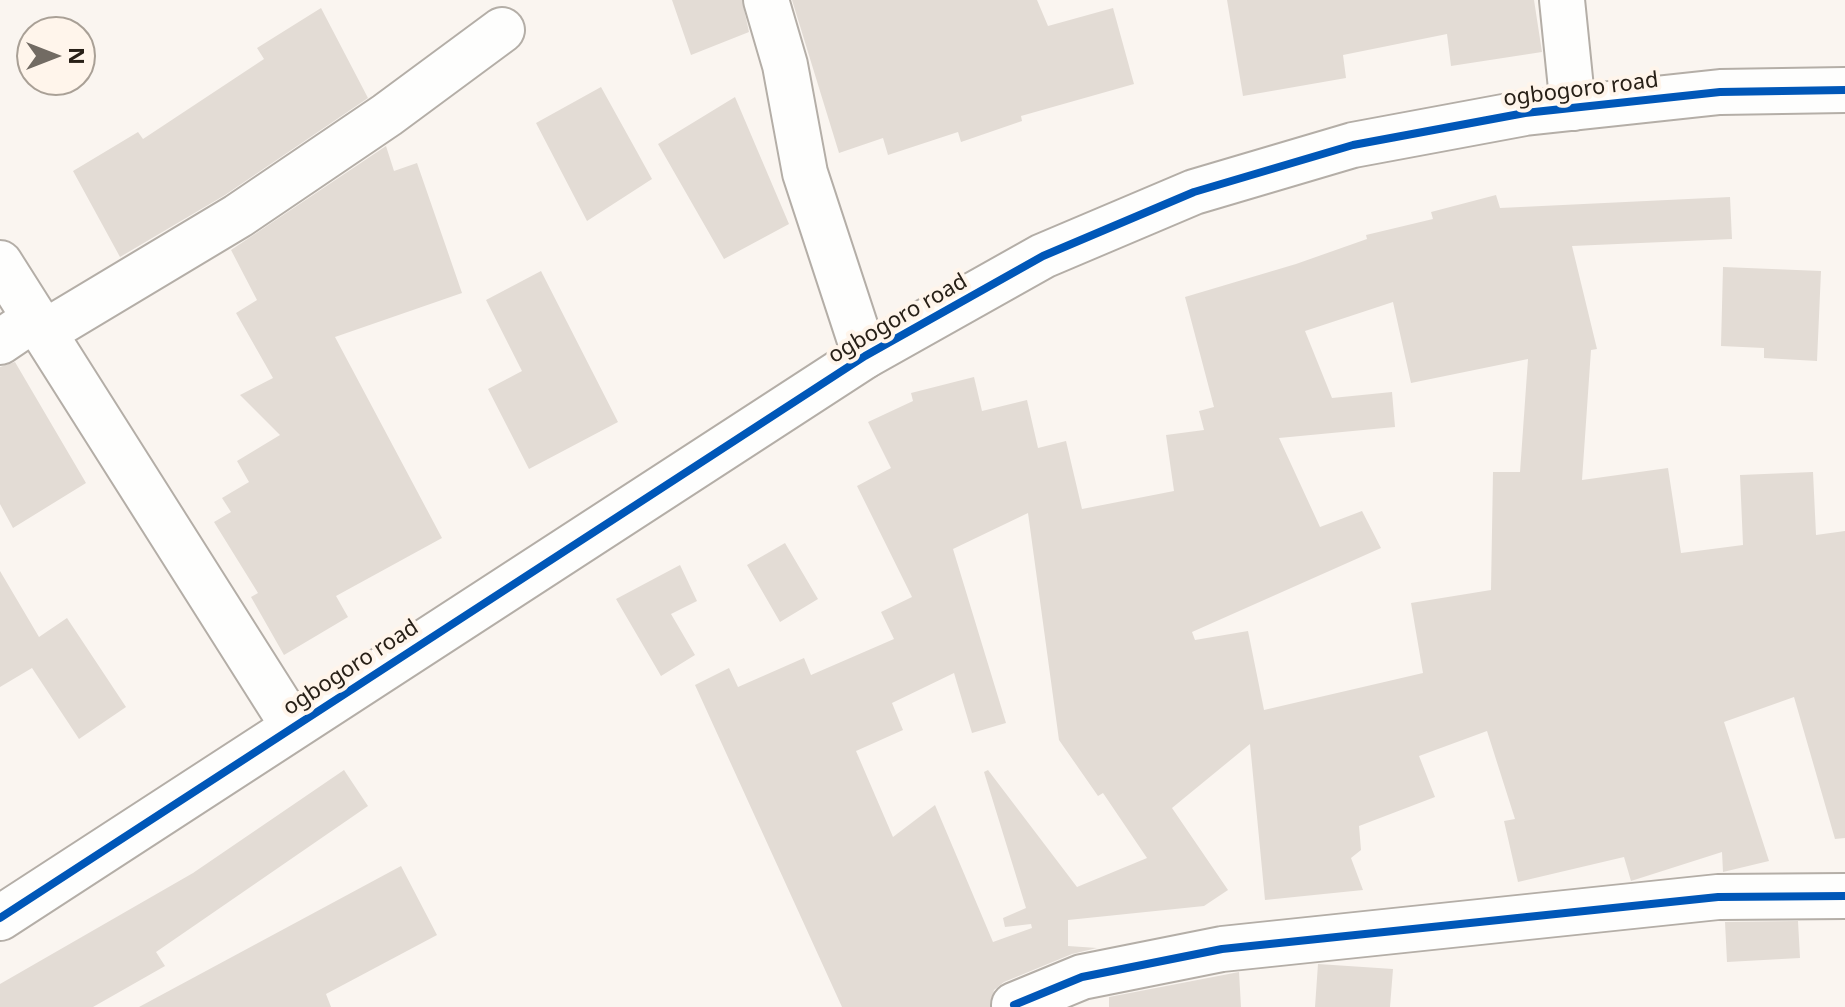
<!DOCTYPE html>
<style>
body{margin:0}
#map{position:relative;width:1845px;height:1007px;overflow:hidden;background:#faf5f0;font-family:"Noto Sans",sans-serif}
canvas{display:block}
.north{position:absolute;left:16px;top:16px;width:80px;height:80px;box-sizing:border-box;background:#fff5eb;border:2px solid #a9a096;border-radius:50%;rotate:90deg;font-size:22px;font-weight:700;line-height:32px;text-align:center;color:#282017}
.north::after{content:'';display:block;margin:auto;width:28px;height:36px;background:#726b63;clip-path:polygon(50% 0,100% 100%,50% 72%,0 100%)}
</style>
<div id="map">
<canvas width="1845" height="1007"></canvas>
<div class="north">N</div>
</div>
<script>
const g = document.querySelector('canvas').getContext('2d');
g.lineJoin = 'round';
function paint(path, color) { g.fillStyle = color; g.fill(path, 'evenodd'); }
const toPath = rows => new Path2D(rows.map(r => 'M' + r).join(''));
function stroke(path, color, width, dash) { g.strokeStyle = color; g.lineWidth = width; g.lineCap = dash ? 'butt' : 'round'; g.setLineDash(dash || []); g.stroke(path); }
function label(font, color, halo, rows, align = 'center') {
  g.font = font + ' "Noto Sans",sans-serif'; g.lineWidth = 8; g.setLineDash([]); g.textBaseline = 'middle'; g.strokeStyle = halo; g.fillStyle = color; for (const [text, x, y, turn = 0] of rows) {
    g.save(); g.translate(x, y); g.rotate((+turn || 0) * Math.PI / 180); g.textAlign = isNaN(turn) ? turn : align; if (halo) g.strokeText(text, 0, 0); g.fillText(text, 0, 0); g.restore();
  }
}
const building = toPath([
 [672,0,742,0,749,32,691,55],
 [792,0,1037,0,1048,26,1113,8,1134,84,1021,116,1022,121,961,142,958,132,888,155,883,138,839,153],
 [1227,0,1534,0,1542,52,1451,66,1447,34,1343,55,1346,78,1243,96],
 [321,8,368,98,225,195,120,257,73,171,138,132,143,139,264,59,257,48],
 [601,87,652,179,587,221,536,123],
 [735,97,789,224,724,259,658,144],
 [386,146,394,171,417,163,462,293,335,337,442,538,336,596,348,617,284,655,251,597,258,593,214,522,231,512,222,498,249,482,237,461,280,435,240,395,273,378,236,313,257,300,231,250],
 [1496,195,1500,208,1730,197,1732,239,1572,246,1597,349,1591,350,1582,480,1668,468,1681,553,1743,545,1740,475,1813,472,1816,535,1845,531,1845,838,1835,839,1794,697,1724,722,1769,861,1723,872,1722,852,1631,881,1624,857,1518,882,1504,821,1515,819,1487,731,1419,756,1435,797,1359,826,1361,850,1351,858,1363,890,1265,900,1250,744,1172,808,1228,890,1204,906,1068,920,1068,946,1097,948,1072,954,1004,982,994,990,990,1007,842,1007,695,685,729,668,738,687,804,658,811,675,894,639,881,612,912,597,857,486,891,468,868,422,913,401,911,393,974,377,982,411,1027,400,1038,448,1066,441,1082,509,1174,491,1166,435,1204,430,1199,411,1214,407,1185,297,1296,264,1367,239,1366,235,1433,219,1431,212],
 [1393,302,1411,383,1528,359,1520,472,1493,472,1491,590,1411,603,1423,673,1264,710,1248,631,1195,640,1192,632,1381,548,1362,511,1320,527,1279,438,1395,427,1392,392,1332,398,1305,331],
 [1028,513,1059,740,1098,796,1103,793,1147,858,1077,887,988,770,984,772,1026,908,1003,918,1005,927,1031,924,1032,928,993,942,935,805,893,837,856,751,903,730,892,703,954,673,972,733,1006,723,953,549],
 [1723,267,1821,271,1817,361,1764,358,1764,348,1721,346],
 [541,271,618,422,529,469,488,389,522,371,486,300],
 [15,362,86,483,13,528,0,504,0,367],
 [785,543,818,599,780,622,747,565],
 [680,565,697,601,671,614,695,655,661,676,616,599],
 [0,571,39,637,67,618,126,707,79,739,32,668,0,687],
 [344,770,368,806,156,952,165,966,93,1007,0,1007,0,984,193,873],
 [401,866,437,935,326,994,331,1007,139,1007],
 [1798,921,1800,958,1727,962,1725,922],
 [1318,964,1393,969,1390,1007,1315,1007],
 [1239,972,1241,1007,1109,1007,1109,997]
]);
const street = toPath([
 [766,0,785,65,805,173,865,356],
 [1562,0,1573,108],
 [0,263,293,726],
 [43,333,238,216,387,115,502,30],
 [0,342,34,319],
 [1014,1005,1082,977,1222,949,1718,897,1845,896]
]);
const secondary = toPath([
 [0,918,865,356,1043,256,1194,192,1353,145,1525,113,1720,92,1845,90]
]);
const cycleway = toPath([
 [0,918,865,356,1043,256,1194,192,1353,145,1525,113,1720,92,1845,90],
 [1014,1005,1082,977,1222,949,1718,897,1845,896]
]);
const streetNames = [
 ["ogbogoro road",1581,90,-7],
 ["ogbogoro road",898,319,-30],
 ["ogbogoro road",351,668,-33]
];
paint(building, '#e3dcd5');
stroke(street, '#b4aea7', 48);
stroke(secondary, '#b4aea7', 48);
stroke(street, '#fefefd', 44);
stroke(secondary, '#fefefd', 44);
stroke(cycleway, '#0057b8', 8);
label('22px', '#282017', '#fff5eb', streetNames);
</script>
